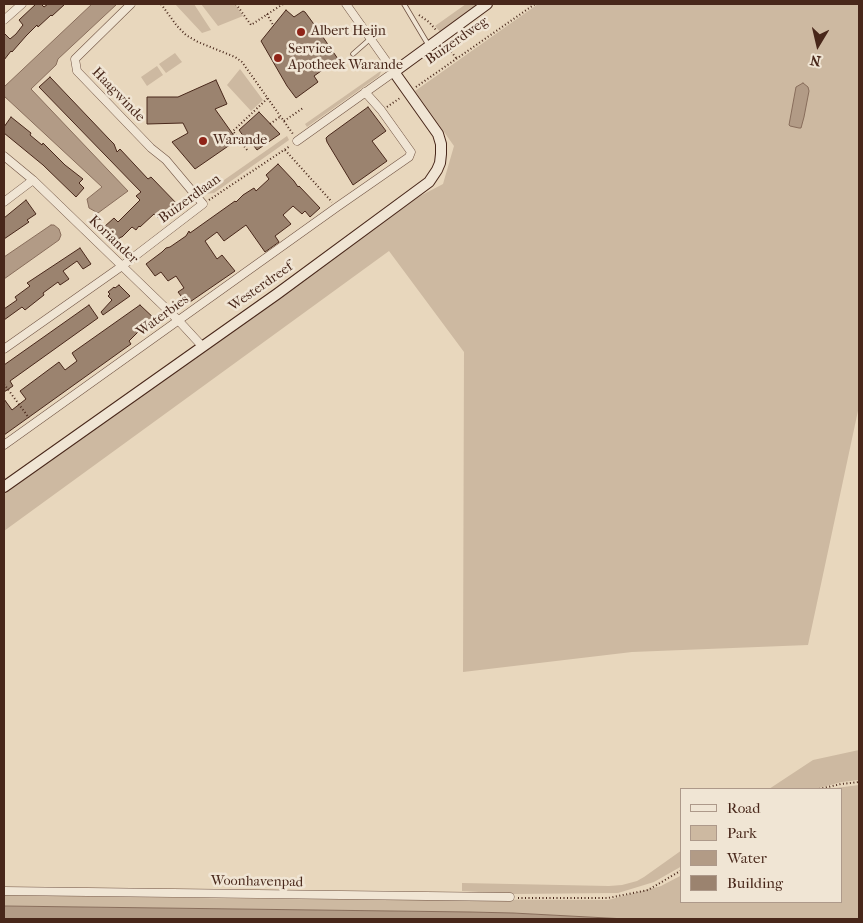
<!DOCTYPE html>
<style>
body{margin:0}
#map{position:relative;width:863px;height:923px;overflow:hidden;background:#e8d7bd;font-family:"IM FELL French Canon",serif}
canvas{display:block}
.frame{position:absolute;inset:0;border:5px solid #48271a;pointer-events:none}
.legend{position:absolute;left:680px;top:788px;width:162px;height:115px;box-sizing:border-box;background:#f0e5d4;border:1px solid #ad998a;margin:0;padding:6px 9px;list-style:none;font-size:15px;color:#48271a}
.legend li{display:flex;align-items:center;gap:10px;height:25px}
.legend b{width:25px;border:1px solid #ad998a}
.north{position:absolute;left:793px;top:20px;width:50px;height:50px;-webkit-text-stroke:4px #f0e5d4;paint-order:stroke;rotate:189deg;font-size:14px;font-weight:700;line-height:20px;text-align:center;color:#48271a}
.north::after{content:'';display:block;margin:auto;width:18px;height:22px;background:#48271a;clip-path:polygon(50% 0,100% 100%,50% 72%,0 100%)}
</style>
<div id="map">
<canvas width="863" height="923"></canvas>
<div class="frame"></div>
<ul class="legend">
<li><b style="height:6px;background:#f0e5d4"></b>Road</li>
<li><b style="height:14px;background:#cdb9a1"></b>Park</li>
<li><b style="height:14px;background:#b29b86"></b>Water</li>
<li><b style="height:14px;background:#9b836f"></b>Building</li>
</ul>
<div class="north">N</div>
</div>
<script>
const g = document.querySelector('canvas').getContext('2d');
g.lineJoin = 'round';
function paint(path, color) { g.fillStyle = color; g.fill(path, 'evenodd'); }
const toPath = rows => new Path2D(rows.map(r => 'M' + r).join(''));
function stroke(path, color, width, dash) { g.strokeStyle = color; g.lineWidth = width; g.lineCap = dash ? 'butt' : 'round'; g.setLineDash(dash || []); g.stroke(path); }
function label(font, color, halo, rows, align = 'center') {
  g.font = font + ' "IM FELL French Canon",serif'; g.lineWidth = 5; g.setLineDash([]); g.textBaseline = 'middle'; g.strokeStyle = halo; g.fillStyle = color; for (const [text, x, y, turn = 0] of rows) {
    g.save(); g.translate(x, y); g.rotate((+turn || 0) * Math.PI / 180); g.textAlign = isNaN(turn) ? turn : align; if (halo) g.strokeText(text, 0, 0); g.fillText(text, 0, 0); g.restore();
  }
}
const green = toPath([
 [175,4,194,4,211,30,202,33],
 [201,4,235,4,243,16,218,26],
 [466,4,482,4,441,33,435,26],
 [538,4,859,4,859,406,808,645,632,652,463,672,464,352,389,251,4,531,4,493,402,208,420,196,443,184,454,146,415,91],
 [175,53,182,62,166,73,159,64],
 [157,66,163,75,147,86,141,77],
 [240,69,263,100,251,111,227,85],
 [382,70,379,76,307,127,305,124],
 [287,136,289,140,258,162,214,193,204,194],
 [859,750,859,780,842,782,815,789,769,789,813,760],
 [859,785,859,919,626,919,513,913,470,912,4,906,4,895,262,899,608,900,661,886,682,875,682,902,842,902,842,789,828,789],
 [682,850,682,866,654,882,618,893,513,894,462,891,462,883,609,886,622,885,637,881,644,877]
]);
const water = toPath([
 [92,4,117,4,58,59,56,65,31,89,128,191,98,213,89,208,87,199,102,187,4,96,4,87,92,4],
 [803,83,808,87,809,91,804,117,801,128,799,128,790,126,789,125,796,87,803,83],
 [51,225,54,225,59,229,61,235,59,240,4,279,4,257,51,225],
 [4,906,470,912,513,913,626,919,4,919,4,906]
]);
const building = toPath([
 [36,4,41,4,44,7,48,4,65,4,52,16,51,15,38,27,37,25,26,36,12,52,11,51,4,60,4,33,10,39,16,34,23,25,19,20,36,4],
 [286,10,294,17,303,11,305,12,316,27,338,59,314,76,318,82,296,98,287,86,261,41,286,10],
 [50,77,109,139,114,144,117,152,120,149,148,179,151,177,179,206,168,213,166,211,158,218,154,214,140,227,139,226,136,230,132,227,122,237,121,237,117,240,112,234,110,236,105,231,107,229,104,227,114,218,118,222,140,200,136,196,141,192,39,87,50,77],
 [216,80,227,104,215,109,237,140,195,169,172,142,188,133,183,123,147,124,147,97,178,97,216,80],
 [368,107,386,131,372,141,387,161,353,185,327,142,326,138,328,136,368,107],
 [259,112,280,134,257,150,251,142,249,144,239,130,259,112],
 [11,117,31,133,30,135,42,145,43,143,65,165,83,179,79,183,84,188,76,197,43,165,4,133,4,127,11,117],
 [278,164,294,181,298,187,299,186,320,208,310,217,305,211,302,214,293,206,283,215,291,224,275,236,279,242,265,252,246,225,224,241,217,232,205,241,217,259,222,255,235,271,187,304,178,292,184,288,176,276,168,281,161,272,155,276,146,264,162,252,166,248,170,247,186,236,189,231,190,233,235,201,236,202,243,195,254,188,256,191,269,179,266,175,278,164],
 [26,200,36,214,27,220,29,222,4,239,4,218,26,200],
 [80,248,91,264,83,269,77,261,63,271,69,279,60,285,58,282,43,293,44,295,25,310,22,307,4,320,4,309,17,300,15,297,30,286,27,283,80,248],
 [119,285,130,296,103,315,101,312,112,300,108,296,110,294,108,292,114,287,115,288,119,285],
 [89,305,98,318,10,381,13,386,4,392,4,365,89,305],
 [140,305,157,321,147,331,143,327,129,341,131,344,4,435,4,399,12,410,26,399,20,391,59,362,65,370,77,361,72,353,140,305]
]);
const path = toPath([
 [161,4,177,26,186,35,198,42,235,57,242,62,293,134],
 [236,4,251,25,283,4],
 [267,14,273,25],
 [419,15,429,22,436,30],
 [447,46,456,58],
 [416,87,535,4],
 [387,107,400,98],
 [284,121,303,108],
 [270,124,281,116],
 [243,144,247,141],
 [247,150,233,131,268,98],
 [285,150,332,202],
 [209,200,290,146],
 [4,384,29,418],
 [819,789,841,784,859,782],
 [518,898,608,898,648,890,682,870]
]);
const lane = toPath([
 [404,4,429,46],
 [353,54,370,39]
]);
const street = toPath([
 [4,20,22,4],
 [297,141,394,72,346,4],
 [4,156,33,180,178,320,202,346],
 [4,202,33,180],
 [4,349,122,266,203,204,166,160,151,148,77,71,75,59,131,4],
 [4,445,337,207,409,157,411,152,381,110,365,92],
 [4,891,510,897]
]);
const secondary = toPath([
 [4,487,277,294,429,182,437,170,440,163,441,154,441,144,438,134,394,72,487,4]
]);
const markers = [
 [301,32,5,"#8f2418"],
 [278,58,5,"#8f2418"],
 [203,141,5,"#8f2418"]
];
const poiNames = [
 ["Albert Heijn",311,32],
 ["Service",288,50],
 ["Apotheek Warande",288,66],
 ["Warande",213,141]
];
const streetNames = [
 ["Buizerdweg",457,41,-35],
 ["Haagwinde",118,95,46],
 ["Buizerdlaan",190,199,-36],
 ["Koriander",113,240,44],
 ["Westerdreef",261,287,-35],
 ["Waterbies",163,316,-36],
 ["Woonhavenpad",257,882,1]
];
paint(green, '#cdb9a1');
paint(water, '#b29b86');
stroke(water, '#886d5b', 1);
paint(building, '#9b836f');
stroke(building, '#48271a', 1);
stroke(lane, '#705343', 5.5);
stroke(street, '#705343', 9);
stroke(secondary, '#48271a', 12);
stroke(path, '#48271a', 2, [1, 2.5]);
stroke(lane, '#f0e5d4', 4);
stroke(street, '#f0e5d4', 8);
stroke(secondary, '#f0e5d4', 10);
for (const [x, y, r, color] of markers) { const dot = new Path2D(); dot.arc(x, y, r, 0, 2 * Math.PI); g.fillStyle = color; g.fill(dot); stroke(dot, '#f0e5d4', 2); }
label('14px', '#48271a', '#f0e5d4', poiNames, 'left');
label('14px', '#48271a', '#f0e5d4', streetNames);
</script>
